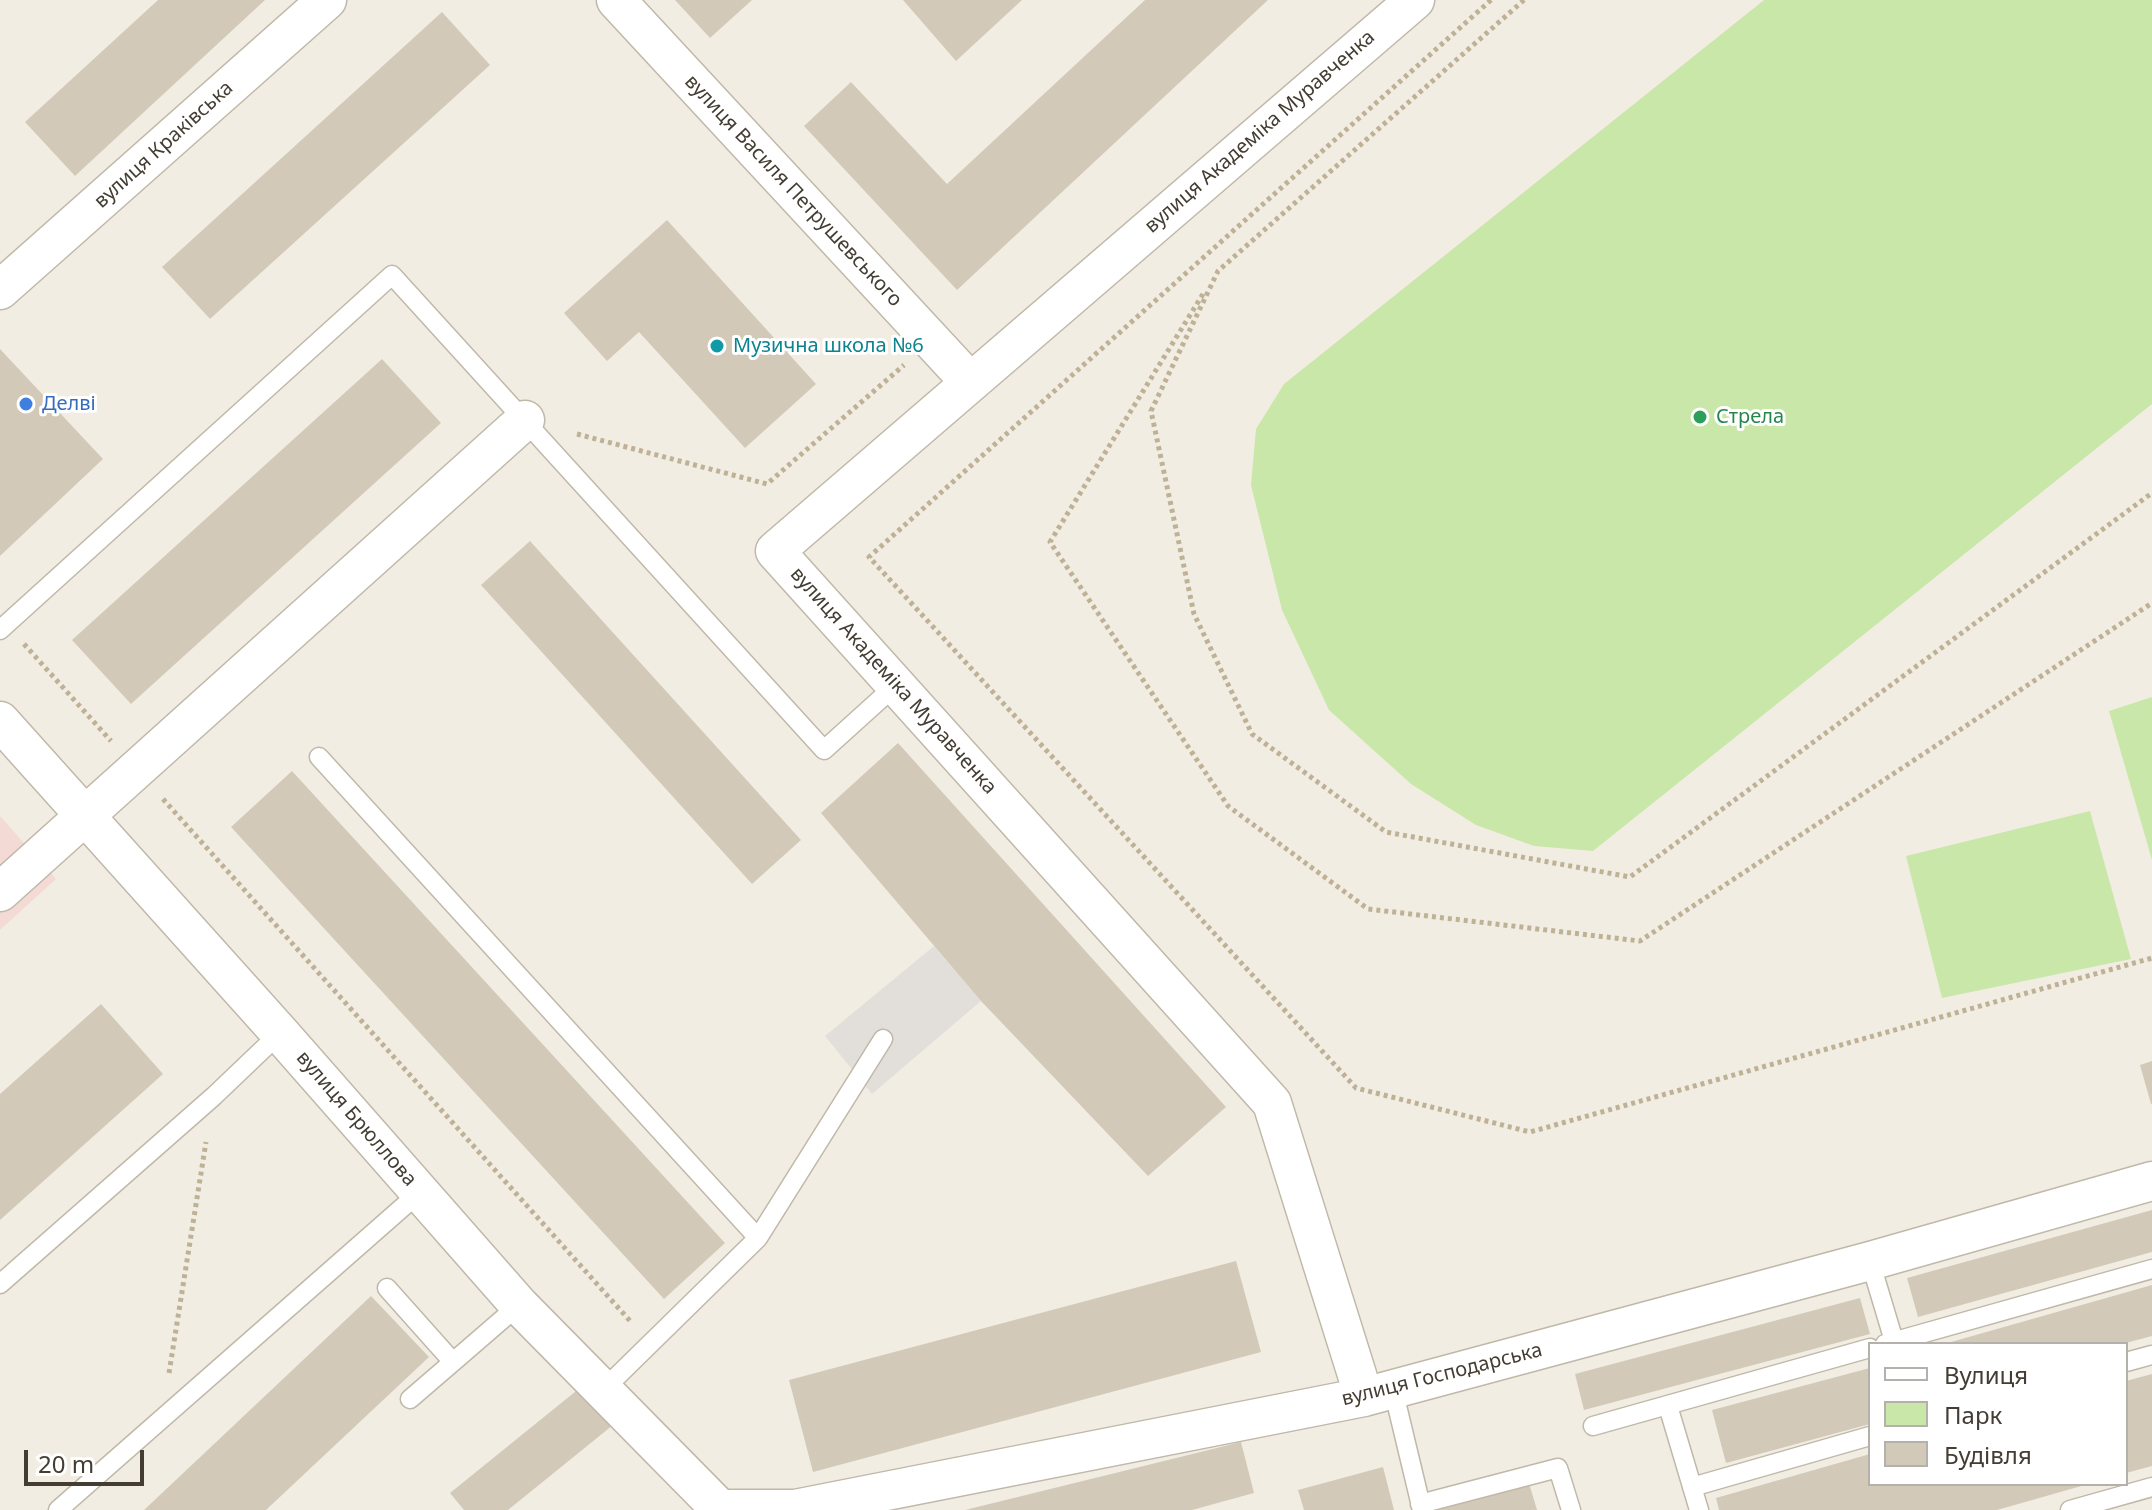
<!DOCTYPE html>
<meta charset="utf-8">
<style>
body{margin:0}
#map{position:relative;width:2152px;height:1510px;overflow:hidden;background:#f2ede3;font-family:"Noto Sans",sans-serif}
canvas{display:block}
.legend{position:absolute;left:1868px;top:1342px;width:260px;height:144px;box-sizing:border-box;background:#fff;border:2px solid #b4b1ad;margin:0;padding:10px 14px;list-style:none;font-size:24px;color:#433d33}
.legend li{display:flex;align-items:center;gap:16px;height:40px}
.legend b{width:40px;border:2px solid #b4b1ad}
.scale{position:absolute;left:24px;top:1450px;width:120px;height:36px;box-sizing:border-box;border:4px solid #433d33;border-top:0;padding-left:10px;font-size:24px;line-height:28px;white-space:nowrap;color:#433d33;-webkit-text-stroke:6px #fff;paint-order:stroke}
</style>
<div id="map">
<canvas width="2152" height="1510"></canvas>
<ul class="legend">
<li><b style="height:10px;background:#fff"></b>Вулиця</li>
<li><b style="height:22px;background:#cae7aa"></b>Парк</li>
<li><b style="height:22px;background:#d3c9b8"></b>Будівля</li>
</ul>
<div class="scale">20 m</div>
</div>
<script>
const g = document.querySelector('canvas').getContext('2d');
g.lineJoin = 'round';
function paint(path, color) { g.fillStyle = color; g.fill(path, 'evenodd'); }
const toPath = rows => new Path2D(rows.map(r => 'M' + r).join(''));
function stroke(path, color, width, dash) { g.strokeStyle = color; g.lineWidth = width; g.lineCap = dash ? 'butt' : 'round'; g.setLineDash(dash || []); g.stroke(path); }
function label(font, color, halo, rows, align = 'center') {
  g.font = font + ' "Noto Sans",sans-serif'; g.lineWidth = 6; g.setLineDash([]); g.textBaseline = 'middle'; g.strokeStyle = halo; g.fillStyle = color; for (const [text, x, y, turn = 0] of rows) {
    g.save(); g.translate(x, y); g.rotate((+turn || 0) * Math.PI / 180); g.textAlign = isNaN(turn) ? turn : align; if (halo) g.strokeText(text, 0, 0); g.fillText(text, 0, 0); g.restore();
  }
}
const medical = toPath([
 [0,816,56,879,0,930]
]);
const green = toPath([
 [1764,0,2152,0,2152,404,1593,851,1534,846,1476,825,1411,784,1329,710,1282,610,1251,485,1256,429,1284,384],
 [2152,697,2152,860,2109,711],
 [2090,811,2131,959,1942,998,1906,856]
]);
const parking = toPath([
 [934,946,981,1001,872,1094,825,1036]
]);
const building = toPath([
 [158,0,265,0,75,176,25,122],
 [675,0,752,0,710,38],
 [903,0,1022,0,956,61],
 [1145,0,1268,0,957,290,804,126,851,82,947,184],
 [442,12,490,65,210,319,162,267],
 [667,220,816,384,745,448,639,332,607,361,564,313],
 [0,349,103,459,0,556],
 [382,359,441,423,131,704,72,640],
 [530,541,801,840,752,884,481,585],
 [898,743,1226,1107,1148,1176,981,1001,821,813],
 [292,771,725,1243,664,1299,231,827],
 [101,1004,163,1074,0,1220,0,1094],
 [2152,1061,2152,1104,2151,1104,2140,1065],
 [2152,1210,2152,1252,1918,1317,1907,1278],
 [1236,1261,1261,1352,813,1472,789,1380],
 [2152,1285,2152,1336,2122,1344,1944,1344],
 [371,1296,429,1357,266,1510,144,1510],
 [1860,1298,1870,1334,1584,1410,1575,1374],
 [1870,1368,1870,1424,1726,1463,1712,1410],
 [2152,1374,2152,1466,2126,1473,2126,1381],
 [581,1387,613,1425,508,1510,464,1510,450,1493],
 [1241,1442,1254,1493,1192,1510,965,1510],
 [1870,1454,1870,1484,2085,1485,1997,1510,1719,1510,1716,1498],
 [1383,1467,1394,1510,1304,1510,1298,1490],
 [1529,1483,1537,1510,1438,1510,1437,1509]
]);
const path = toPath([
 [1491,0,869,557,1356,1088,1530,1132,2152,958],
 [1524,0,1218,271,1151,411,1194,614,1252,734,1386,832,1630,877,2152,493],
 [1203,294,1050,542,1228,806,1368,909,1640,941,2152,603],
 [577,434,767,484,904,365],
 [24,644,111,741],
 [163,799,631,1322],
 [169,1373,206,1142]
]);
const lane = toPath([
 [0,630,392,275,824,750,896,685],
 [319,757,758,1238,603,1390],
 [758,1238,883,1039],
 [1870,1261,1894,1341],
 [0,1284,214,1096,280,1033],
 [387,1288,453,1362,519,1305],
 [1885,1344,2152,1269],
 [2126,1362,2152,1355],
 [1393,1389,1422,1510],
 [410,1399,453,1362],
 [1668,1406,1699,1510],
 [1593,1426,1870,1348],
 [1692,1487,1870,1436],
 [1420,1504,1558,1468,1571,1510],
 [58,1510,420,1192],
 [2070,1510,2152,1487]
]);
const street = toPath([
 [616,0,970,382],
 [0,290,327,0],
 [0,721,280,1033,519,1305,720,1509,795,1509,1364,1397,1870,1261,2152,1181],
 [0,892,525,420],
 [1364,1397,1272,1103,775,551,1415,0]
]);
const markers = [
 [717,346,8,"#0f9aa8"],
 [26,404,8,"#3f7fe0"],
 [1700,417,8,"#2e9e5b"]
];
const streetNames = [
 ["вулиця Академіка Муравченка",1260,132,-41],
 ["вулиця Краківська",164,145,-42],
 ["вулиця Василя Петрушевського",793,191,47],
 ["вулиця Академіка Муравченка",893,681,48],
 ["вулиця Брюллова",356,1119,49],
 ["вулиця Господарська",1442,1375,-14]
];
const cultureNames = [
 ["Музична школа №6",733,346]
];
const shopNames = [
 ["Делві",42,404]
];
const leisureNames = [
 ["Стрела",1716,417]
];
paint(medical, '#f3dad5');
paint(green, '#cae7aa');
paint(parking, '#e2dfdb');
paint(building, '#d3c9b8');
stroke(lane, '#c0b8a8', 21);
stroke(street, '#c0b8a8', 41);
stroke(path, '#bfb196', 5, [4, 4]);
stroke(lane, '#fff', 18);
stroke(street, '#fff', 38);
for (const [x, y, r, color] of markers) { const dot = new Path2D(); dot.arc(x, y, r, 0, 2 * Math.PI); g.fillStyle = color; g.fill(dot); stroke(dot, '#fff', 3); }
label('20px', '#433d33', '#fff', streetNames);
label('20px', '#0d838f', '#fff', cultureNames, 'left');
label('20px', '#366cbe', '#fff', shopNames, 'left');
label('20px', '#27864d', '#fff', leisureNames, 'left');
</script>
